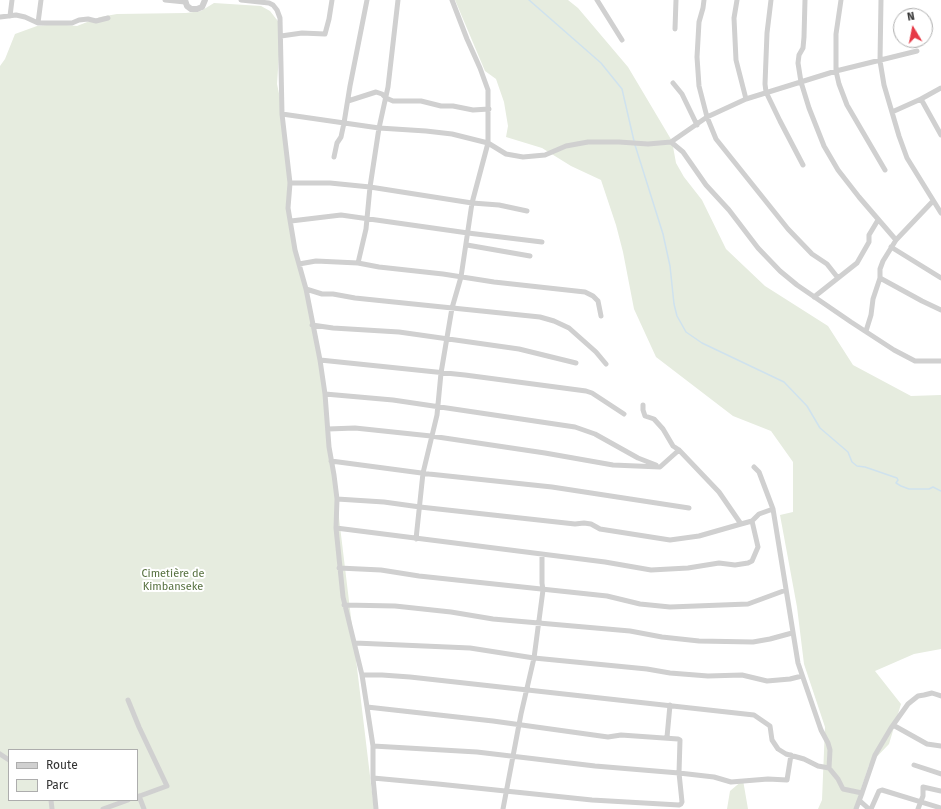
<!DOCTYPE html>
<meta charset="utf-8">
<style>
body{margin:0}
#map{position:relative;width:941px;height:809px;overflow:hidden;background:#fff;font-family:"Fira Sans",sans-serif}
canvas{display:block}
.legend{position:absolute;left:8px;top:749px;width:130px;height:52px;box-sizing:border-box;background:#fff;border:1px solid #adadad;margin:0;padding:5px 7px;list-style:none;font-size:12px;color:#333}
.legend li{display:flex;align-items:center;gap:8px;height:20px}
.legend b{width:20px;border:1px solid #adadad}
.north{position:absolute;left:893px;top:8px;width:40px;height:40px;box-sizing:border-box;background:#fff;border:1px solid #adadad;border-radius:50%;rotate:350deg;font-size:11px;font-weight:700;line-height:16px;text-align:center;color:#333}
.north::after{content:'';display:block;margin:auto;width:14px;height:18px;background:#e63946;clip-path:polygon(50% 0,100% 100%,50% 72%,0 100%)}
</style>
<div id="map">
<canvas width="941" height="809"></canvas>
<ul class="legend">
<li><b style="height:5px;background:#d0d0d0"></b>Route</li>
<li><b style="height:11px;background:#e6ecdf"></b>Parc</li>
</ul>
<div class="north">N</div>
</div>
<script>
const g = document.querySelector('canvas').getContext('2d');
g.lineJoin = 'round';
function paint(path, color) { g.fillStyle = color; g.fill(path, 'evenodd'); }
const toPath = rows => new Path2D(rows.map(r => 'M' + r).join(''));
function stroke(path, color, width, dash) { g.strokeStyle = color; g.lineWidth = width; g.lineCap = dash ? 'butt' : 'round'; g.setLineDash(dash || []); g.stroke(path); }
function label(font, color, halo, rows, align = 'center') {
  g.font = font + ' "Fira Sans",sans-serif'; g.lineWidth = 4; g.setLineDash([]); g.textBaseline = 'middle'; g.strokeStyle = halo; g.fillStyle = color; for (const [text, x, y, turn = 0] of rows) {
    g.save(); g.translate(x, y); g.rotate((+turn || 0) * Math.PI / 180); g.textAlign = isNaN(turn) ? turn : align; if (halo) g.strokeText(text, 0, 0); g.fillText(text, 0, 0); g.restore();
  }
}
const green = toPath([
 [455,0,568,0,578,8,628,67,672,141,676,163,684,177,702,200,726,249,765,286,828,326,853,365,911,396,941,395,941,649,914,654,875,671,901,704,889,744,869,765,858,798,857,809,818,809,822,800,825,727,804,664,797,607,780,515,793,512,793,462,771,431,733,416,656,357,634,309,623,252,616,225,601,180,571,166,542,148,506,137,508,126,504,102,496,79,485,71],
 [214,3,261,6,270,11,281,25,277,84,282,108,290,183,288,208,320,360,374,809,0,809,0,66,5,59,15,34,37,26,56,24,77,26,100,17,117,14,186,13,201,11],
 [9,750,137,750,137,800,9,800],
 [743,780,748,809,727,809,730,791]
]);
const stream = toPath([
 [529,0,601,63,622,89,634,141],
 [635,145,663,234,670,266,674,304,677,316,686,332,702,343,784,382,807,406,820,428,848,452,852,462,857,466,865,467,897,478,898,480,896,483,901,486,909,489,929,489,933,487,941,491]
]);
const minor = toPath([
 [165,0,185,2],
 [241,0,269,3,273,5,277,10,280,18,282,114,290,183,288,208,295,250,306,289,320,360,325,394,329,447,334,475,337,499,336,528,343,597,362,675,367,707,373,746,373,778,376,809],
 [597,0,622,40],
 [704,0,703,8,699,22,697,57,699,86,707,117,716,139,788,229,812,254,827,264,838,278],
 [737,0,734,18,736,60,746,99],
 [771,0,767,33,765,84,766,92,780,121,803,165],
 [805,0,804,37,803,48,799,55,798,63,801,82,809,108,824,146,838,170,859,197,896,240],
 [841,0,836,34,836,71,839,84,847,105,885,170],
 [881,0,880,61,884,85,899,136,907,158,941,213],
 [10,16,12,0],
 [0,17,16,15,25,17,38,23,72,23,79,20,88,19,96,21,108,18],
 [38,23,41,0],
 [675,29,676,0],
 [281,36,302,33,325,34,329,19,332,0],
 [673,83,682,94,697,125],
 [921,99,941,135],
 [348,101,376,92,382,94,386,98,393,101,421,101,441,106,453,106,473,110,489,109],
 [892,112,921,99,941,88],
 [282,114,379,128,426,131,452,134,488,143,506,154,523,157,545,155,566,146,588,142,619,142,648,144,671,142,707,117,746,99,836,71,917,51],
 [671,142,683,152,706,185,729,210,758,248,780,271,797,285,851,322,894,350,915,361,941,361],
 [334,157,337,143,341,137,344,123,350,86,367,0],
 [290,183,330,183,370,187,472,203,499,205,527,211],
 [291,221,341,215,468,233,542,242],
 [467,245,530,256],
 [891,247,941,278],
 [358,263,366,229,370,187,379,128,388,87,398,0],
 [299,264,316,261,358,263,379,267,443,274,494,282,585,292,593,296,598,301,601,316],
 [880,278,922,301,941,310],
 [306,289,322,294,333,294,355,298,540,317,554,321,569,328,596,352,606,364],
 [814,297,857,263,869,242,869,235,878,220],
 [312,325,333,328,399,332,519,349,576,363],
 [866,331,871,315,873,299,880,278,880,269,883,261,896,240,933,201],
 [320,360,465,375,586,391,592,393,624,414],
 [325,394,393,400,575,427,595,434,638,458,656,465],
 [643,405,643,410,645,416,654,419,663,429,673,446,679,450,719,492,741,524],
 [328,429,355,428,431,436,545,453,613,465,660,467,679,450],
 [331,461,429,474,552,487,689,508],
 [754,467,759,472,773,509,798,663,821,730,828,743,830,750,829,768],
 [337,499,384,502,420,507,575,524,584,523,591,524,600,529,670,540,699,536,741,524,752,521,759,514,773,509],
 [336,528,605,562,651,570,688,568,719,563,735,565,748,563,752,561,758,547,752,521],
 [416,539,423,473,437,415,441,373,452,308,461,277,472,203,488,143,488,90,480,68,467,39,452,0],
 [339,568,381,570,419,576,607,596,640,604,670,607,748,604,786,590],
 [344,605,395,606,451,612,493,619,630,631,662,637,699,641,753,642,770,639,792,633],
 [355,643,470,648,534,658,647,669,670,673,708,676,742,675,767,681,790,679,802,676],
 [362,675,382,675,410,677,754,715,770,726,772,740,778,749,786,754,804,759,818,766,829,768,838,779,843,789,862,793,875,755,891,728,908,704,918,696,924,695,932,693,941,696],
 [128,700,139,727,167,786,137,797],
 [367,707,493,721,608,737,621,735,678,739,680,740,679,773,682,802,681,804,679,805,592,800,438,784,373,778],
 [893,725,927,744,941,746],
 [667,737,670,705],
 [373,746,477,752,595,766,679,773,714,777,731,782,768,779,787,780,791,755],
 [0,754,9,760],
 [914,765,941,774],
 [139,796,144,809],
 [51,800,52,809],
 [860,801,869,809],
 [103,809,128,800],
 [503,809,521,714,534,658,543,590,542,583,542,554],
 [856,809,862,793],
 [871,809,879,791,882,790,941,808],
 [918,809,923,796,923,787,941,791]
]);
const tertiary = toPath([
 [185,0,187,6,191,9,197,9,202,7,205,0]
]);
const parkNames = [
 ["Cimetière de",173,574],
 ["Kimbanseke",173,587]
];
paint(green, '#e6ecdf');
stroke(stream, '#cfe2ee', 1.5);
stroke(minor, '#d0d0d0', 5);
stroke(tertiary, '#d0d0d0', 6);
label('11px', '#56703f', '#fff', parkNames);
</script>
